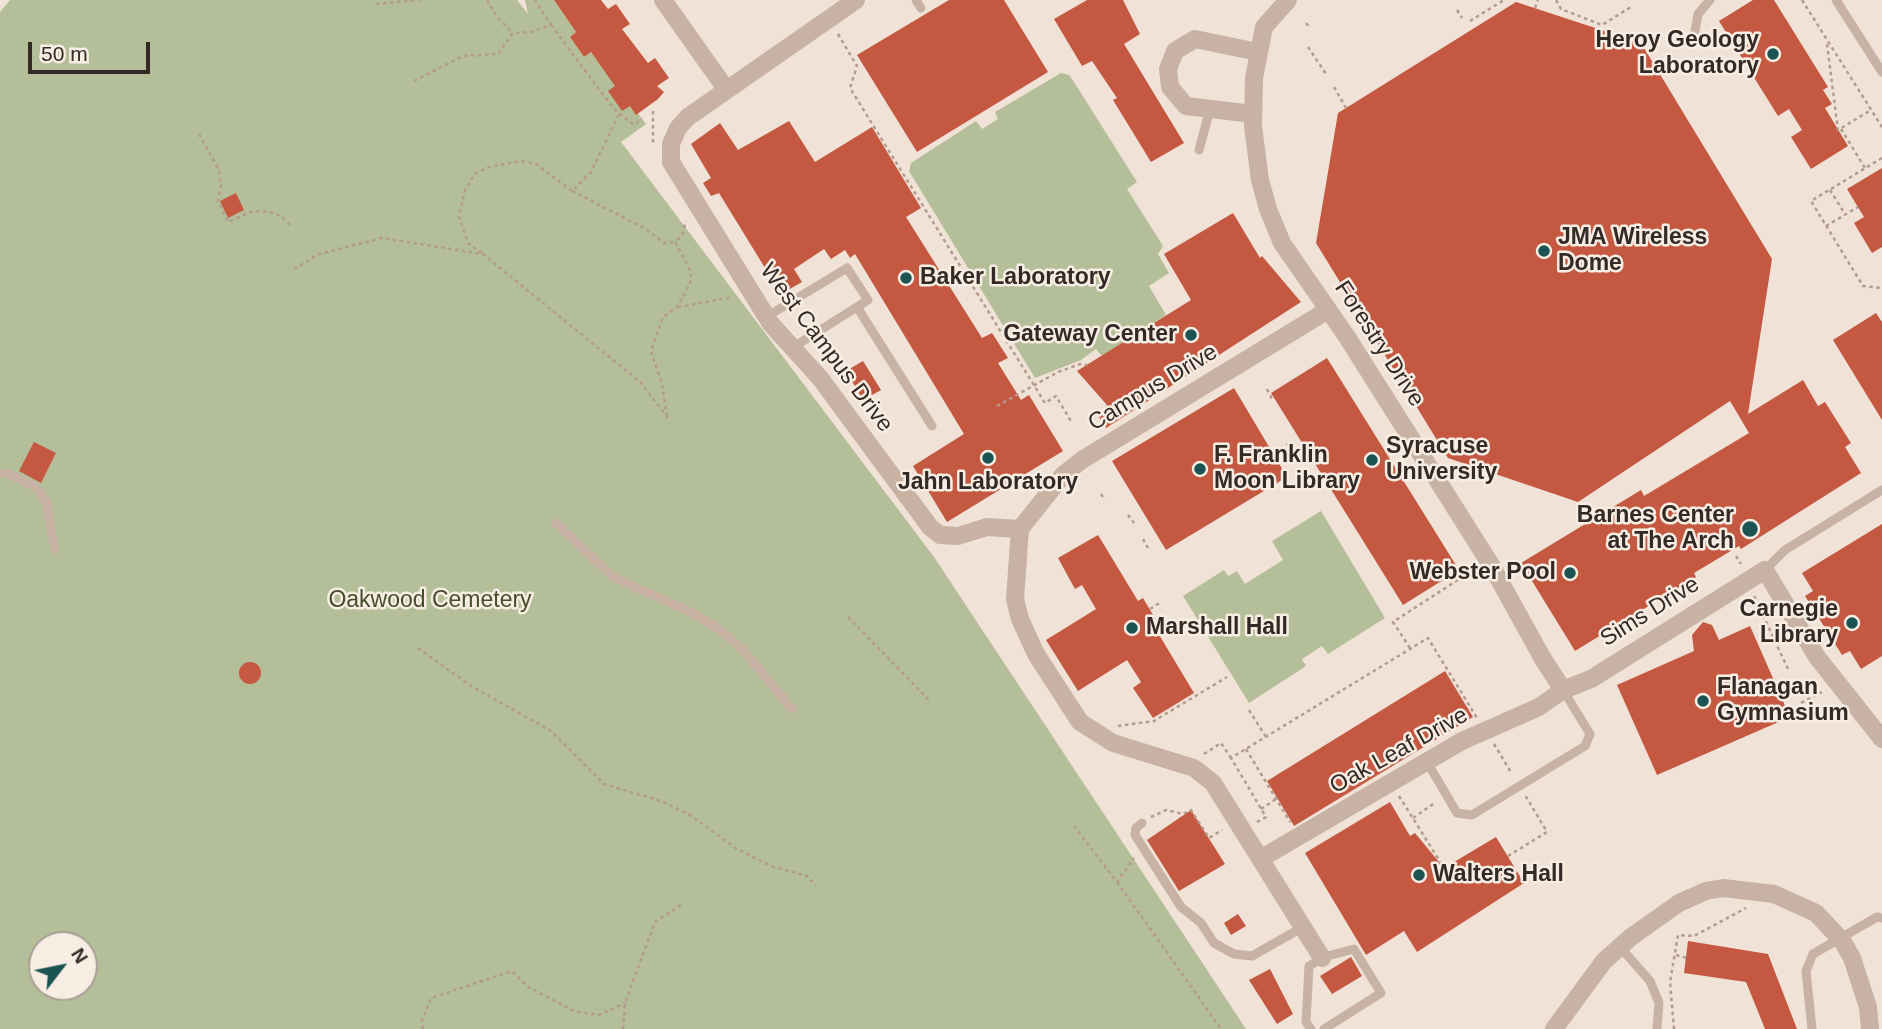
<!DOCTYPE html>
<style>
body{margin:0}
#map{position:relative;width:1882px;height:1029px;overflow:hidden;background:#f0e2d7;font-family:Arial,sans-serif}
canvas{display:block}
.north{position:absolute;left:28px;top:931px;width:70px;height:70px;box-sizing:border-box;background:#f8ede3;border:2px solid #a99f97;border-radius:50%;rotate:58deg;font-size:19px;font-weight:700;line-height:28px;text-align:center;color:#332925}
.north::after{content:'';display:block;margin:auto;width:24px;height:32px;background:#1c5353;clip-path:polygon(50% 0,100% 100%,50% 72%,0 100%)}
.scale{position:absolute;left:28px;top:42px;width:122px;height:32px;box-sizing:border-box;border:4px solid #332925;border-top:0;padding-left:9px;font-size:21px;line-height:24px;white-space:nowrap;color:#332925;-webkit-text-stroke:5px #f8ede3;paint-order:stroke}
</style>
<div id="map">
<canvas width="1882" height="1029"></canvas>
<div class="north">N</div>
<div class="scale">50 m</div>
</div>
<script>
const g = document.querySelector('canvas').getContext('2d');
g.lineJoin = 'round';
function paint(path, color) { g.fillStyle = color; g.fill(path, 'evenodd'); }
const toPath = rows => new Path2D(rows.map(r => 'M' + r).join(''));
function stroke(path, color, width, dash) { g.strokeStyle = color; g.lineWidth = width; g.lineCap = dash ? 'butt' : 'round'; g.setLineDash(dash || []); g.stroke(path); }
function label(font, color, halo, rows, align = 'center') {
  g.font = font + ' Arial,sans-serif'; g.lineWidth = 5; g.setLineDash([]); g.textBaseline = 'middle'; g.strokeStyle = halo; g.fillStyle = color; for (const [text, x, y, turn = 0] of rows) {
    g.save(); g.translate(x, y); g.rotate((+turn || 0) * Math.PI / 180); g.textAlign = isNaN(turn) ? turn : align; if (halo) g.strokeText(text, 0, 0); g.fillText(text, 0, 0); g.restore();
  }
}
const green = toPath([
 [10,0,517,0,528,14,525,0,554,0,576,32,570,37,584,57,591,52,646,124,621,142,934,557,1246,1029,0,1029,0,12],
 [42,945,84,945,84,987,42,987],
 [1061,73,1069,75,1074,82,1137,182,1127,189,1163,246,1158,254,1169,273,1149,286,1166,315,1102,356,1096,349,1081,360,1035,378,909,171,911,163,976,121,982,129,998,119,995,112],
 [1321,511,1385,618,1328,654,1322,646,1302,659,1306,666,1249,703,1183,596,1224,570,1228,576,1237,571,1245,584,1283,560,1272,541]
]);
const building = toPath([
 [554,0,601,0,608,9,616,4,630,24,622,29,648,63,655,58,669,78,657,86,664,92,658,99,636,115,630,106,622,111,608,91,615,86,591,52,584,57,570,37,576,32],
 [949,0,1004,0,1048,72,917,152,857,55],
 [1087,0,1123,0,1140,34,1124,44,1184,143,1151,162,1113,100,1117,98,1092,61,1082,66,1054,19],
 [1753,0,1774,0,1828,87,1823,90,1832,104,1825,108,1848,146,1811,169,1791,137,1802,130,1789,109,1778,116,1719,21],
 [1516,2,1641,43,1772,259,1748,414,1803,380,1818,406,1825,402,1851,443,1845,447,1861,473,1741,549,1739,546,1694,573,1696,577,1575,651,1521,563,1641,490,1644,496,1749,433,1730,401,1578,502,1448,458,1316,243,1338,113],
 [789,121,815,162,872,127,921,208,906,217,982,338,992,333,1008,358,998,363,1021,400,1029,395,1063,451,947,522,913,466,964,434,855,254,850,258,845,250,831,259,824,249,794,269,802,282,781,294,719,193,711,196,703,183,711,178,691,144,720,123,738,150],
 [1882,168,1882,247,1872,253,1854,223,1864,217,1847,189],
 [236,193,244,210,228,218,220,201],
 [1233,213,1260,258,1262,256,1301,302,1106,428,1099,417,1107,405,1077,371,1191,300,1164,254],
 [1876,313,1882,322,1882,420,1833,340],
 [1327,358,1459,570,1403,605,1271,393],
 [863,361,881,390,863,400,846,371],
 [1234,388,1287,477,1166,550,1112,461],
 [34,442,56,453,41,483,19,471],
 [1882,524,1882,656,1861,669,1850,651,1842,655,1805,596,1813,591,1802,573],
 [1098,535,1138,601,1143,598,1162,630,1158,633,1194,693,1153,718,1133,688,1141,682,1127,660,1078,691,1046,640,1096,609,1082,585,1075,589,1058,558],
 [1703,622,1712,625,1719,640,1750,626,1790,717,1657,775,1617,685,1694,651,1692,635],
 '239 673a11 11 0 1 1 22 0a11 11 0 1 1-22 0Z',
 [1445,671,1473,717,1294,826,1267,781],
 [1390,802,1410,836,1415,833,1444,868,1496,837,1524,883,1417,952,1404,931,1366,955,1305,853],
 [1191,810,1225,864,1179,891,1147,840],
 [1238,914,1246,926,1231,935,1224,923],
 [1688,941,1768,954,1797,1029,1765,1029,1746,982,1684,973],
 [1351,957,1362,976,1332,994,1320,976],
 [1270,969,1293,1014,1277,1024,1249,980]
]);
const path = toPath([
 [487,0,497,17,513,33],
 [1556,0,1561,9,1602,25,1631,7],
 [1802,0,1882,127],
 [376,4,420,0],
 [1535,8,1538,0],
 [1457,10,1462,18],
 [1470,21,1504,0],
 [1306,23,1310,28],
 [551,25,613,108,634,125,642,119],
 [838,34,857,66,850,88,1045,403,1056,396,1072,423],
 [1827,44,1838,130,1871,110],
 [1308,47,1326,74],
 [414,81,463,56,498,54,513,33,531,32,551,25,535,0],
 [1334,87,1346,108],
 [653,111,653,146],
 [1841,129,1865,168],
 [199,134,219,170,221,185,218,201,228,222,253,211,270,212,281,216,292,227],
 [1882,158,1811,201,1863,286,1882,288],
 [1830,190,1845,214],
 [572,191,646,229,664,243,673,242],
 [1826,226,1858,207],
 [482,253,468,243,459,217,465,190,475,174,489,167,521,161,536,164,572,191,591,172,619,114],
 [294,269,319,254,382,238,483,254,641,383,668,418],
 [678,307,733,297],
 [1267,389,1272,399],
 [997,406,1058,372,1080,364,1087,365],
 [667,416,662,384,651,351,663,317,677,307,690,284,691,272,675,242,682,235,686,221],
 [1287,443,1293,455],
 [1101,494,1105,500],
 [1128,515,1134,523],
 [1143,539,1148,548],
 [1736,556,1741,564],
 [1754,596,1788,669],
 [1150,609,1161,602],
 [848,617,929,700],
 [418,648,471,686,551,731,604,784,661,801,690,815,737,849,771,866,807,876,816,886],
 [1410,648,1393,622,1473,570],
 [1801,703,1822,692],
 [1249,710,1266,737],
 [1118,726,1154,721,1227,677],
 [1494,744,1512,774],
 [1246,749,1290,822],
 [1204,754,1221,743,1231,758],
 [1399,796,1444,868],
 [1261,809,1276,799],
 [1151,817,1166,810,1183,814,1191,810,1209,838,1222,830],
 [1413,818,1436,802],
 [1257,822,1266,817,1231,758,1428,638,1477,718],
 [1074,826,1117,882,1134,858],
 [1508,856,1547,832,1525,795],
 [1117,882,1221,1029],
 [1676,955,1687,958],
 [423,1029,422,1021,431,998,512,971,528,987,574,1011,599,1015,625,1003],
 [623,1029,625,1003,655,922,681,905],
 [1674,1029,1670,982,1678,935,1694,936,1746,908]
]);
const lane = toPath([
 [916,0,921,8],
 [1836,0,1882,72],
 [1695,31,1698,14,1710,0],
 [1199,150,1210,109],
 [857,307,932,426],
 [766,317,847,268,868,300,792,348],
 [0,474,7,473,36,487,46,501,55,550],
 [556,523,613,577,688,611,718,628,743,650,792,709],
 [1765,570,1785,550,1882,490],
 [1427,762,1457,813,1472,815,1585,746,1590,734,1563,690],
 [1142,823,1136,828,1135,835,1181,907,1201,923,1214,943,1234,954,1252,956,1303,927],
 [1620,947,1650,981,1659,1003,1657,1029],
 [1311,1029,1306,1022,1309,966,1324,957,1354,949,1381,993,1324,1029],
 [1812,1029,1806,971,1813,954,1877,917,1882,918]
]);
const street = toPath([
 [663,0,726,89],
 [856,0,688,117,678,128,671,144,671,162,771,324,820,378,930,527,940,535,958,536,987,527,1020,529],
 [1288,0,1264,27,1254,78,1253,126,1260,180,1268,209,1282,243,1347,337,1491,565,1543,659,1563,690],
 [1253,114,1186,106,1170,87,1168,69,1175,51,1195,39,1258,52],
 [1020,529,1015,599,1020,619,1036,654,1080,722,1113,743,1194,768,1213,783,1322,958],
 [1020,529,1063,475,1082,460,1328,310],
 [1260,859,1462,741,1539,707,1563,690,1591,679,1765,570,1817,657,1882,739],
 [1554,1029,1604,961,1631,937,1679,903,1706,891,1723,888,1774,894,1816,913,1843,942,1852,958,1868,1007,1870,1029]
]);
const markers = [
 [1773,54,7,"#1c5353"],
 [1544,251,7,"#1c5353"],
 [906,278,7,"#1c5353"],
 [1191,335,7,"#1c5353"],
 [988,458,7,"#1c5353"],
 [1372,460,7,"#1c5353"],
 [1200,469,7,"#1c5353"],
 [1750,529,9,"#1c5353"],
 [1570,573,7,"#1c5353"],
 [1852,623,7,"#1c5353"],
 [1132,628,7,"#1c5353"],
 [1703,701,7,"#1c5353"],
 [1419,875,7,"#1c5353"]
];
const poiNames = [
 ["Heroy Geology",1759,41,"right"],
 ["Laboratory",1759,67,"right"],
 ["JMA Wireless",1558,238],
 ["Dome",1558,264],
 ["Baker Laboratory",920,278],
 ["Gateway Center",1177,335,"right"],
 ["Syracuse",1386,447],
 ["University",1386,473],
 ["F. Franklin",1214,456],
 ["Moon Library",1214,482],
 ["Jahn Laboratory",988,483,"center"],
 ["Barnes Center",1734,516,"right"],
 ["at The Arch",1734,542,"right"],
 ["Webster Pool",1556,573,"right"],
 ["Carnegie",1838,610,"right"],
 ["Library",1838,636,"right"],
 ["Marshall Hall",1146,628],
 ["Flanagan",1717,688],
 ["Gymnasium",1717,714],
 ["Walters Hall",1433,875]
];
const streetNames = [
 ["Forestry Drive",1379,344,57],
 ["West Campus Drive",826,348,53],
 ["Campus Drive",1153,388,-31],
 ["Sims Drive",1650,612,-32],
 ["Oak Leaf Drive",1399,751,-29]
];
const parkNames = [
 ["Oakwood Cemetery",430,601]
];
paint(green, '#b4be98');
paint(building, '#c45841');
stroke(path, '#b39b8e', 2.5, [3.5, 3.5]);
stroke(lane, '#c7b2a3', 9);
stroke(street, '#c7b2a3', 18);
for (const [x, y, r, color] of markers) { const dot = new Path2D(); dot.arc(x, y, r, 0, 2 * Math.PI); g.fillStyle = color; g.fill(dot); stroke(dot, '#f8ede3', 2.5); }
label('bold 23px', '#332925', '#f8ede3', poiNames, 'left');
label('23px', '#332925', '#f8ede3', streetNames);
label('23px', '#45502a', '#f8ede3', parkNames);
</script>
